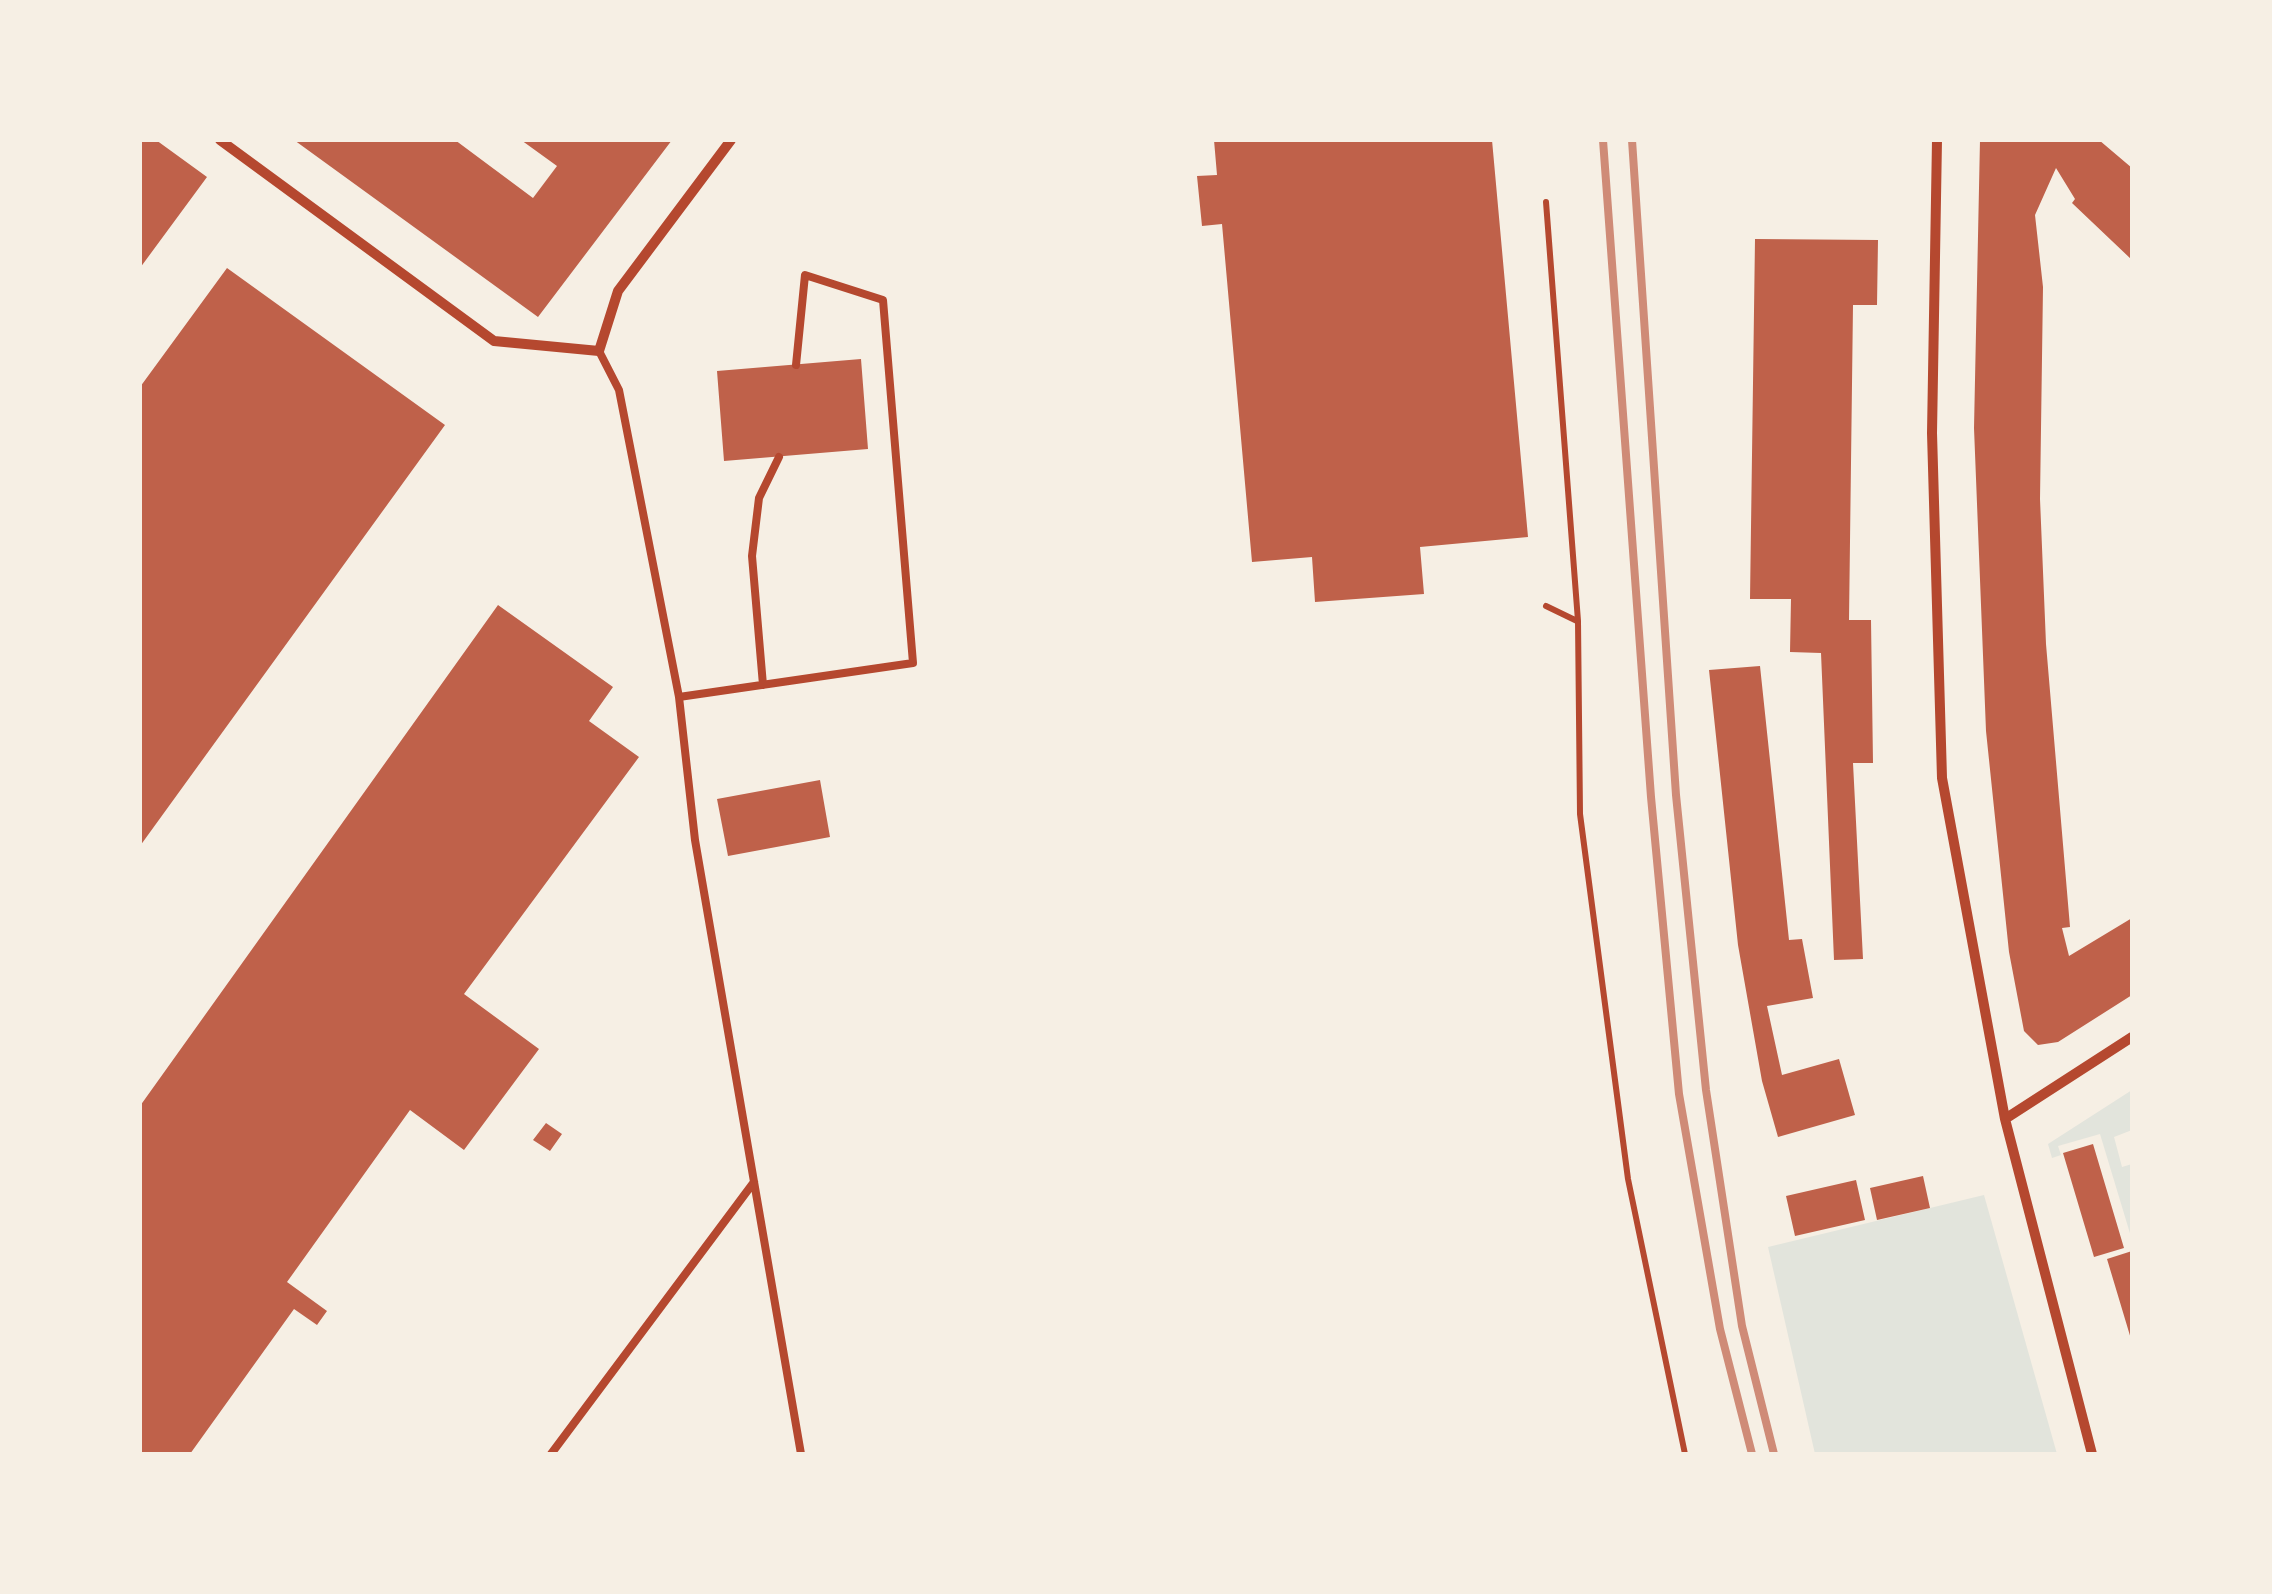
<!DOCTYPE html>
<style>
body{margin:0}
#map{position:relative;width:2272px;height:1594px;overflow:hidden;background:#f6efe4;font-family:"Asap Condensed",sans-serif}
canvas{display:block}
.frame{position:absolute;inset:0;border:142px solid #f6efe4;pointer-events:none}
</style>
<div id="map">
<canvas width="2272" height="1594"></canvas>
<div class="frame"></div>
</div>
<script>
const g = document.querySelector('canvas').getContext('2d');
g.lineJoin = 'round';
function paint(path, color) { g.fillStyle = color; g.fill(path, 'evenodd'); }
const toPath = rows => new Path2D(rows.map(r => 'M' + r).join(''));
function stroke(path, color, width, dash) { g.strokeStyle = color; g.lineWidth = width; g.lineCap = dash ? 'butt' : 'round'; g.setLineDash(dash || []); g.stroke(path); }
const green = toPath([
 [2132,1090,2132,1130,2114,1137,2122,1167,2132,1164,2132,1240,2100,1134,2058,1146,2061,1155,2052,1158,2048,1144],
 [1984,1195,2057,1454,1815,1454,1768,1247]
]);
const building = toPath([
 [140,140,156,140,207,177,140,268],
 [294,140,455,140,533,198,557,166,521,140,672,140,538,317],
 [1214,140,1492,140,1528,537,1420,547,1424,594,1315,602,1312,557,1252,562,1222,224,1202,226,1197,176,1217,175],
 [1980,140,2099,140,2132,168,2132,260,2072,203,2075,199,2056,168,2035,215,2043,287,2040,499,2046,644,2070,927,2062,928,2069,956,2132,918,2132,995,2058,1042,2038,1045,2024,1031,2009,952,1986,731,1974,428],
 [1755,239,1878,240,1877,305,1853,305,1849,620,1871,620,1873,763,1853,763,1863,959,1834,960,1821,653,1790,652,1791,599,1750,599],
 [227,268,445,425,140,846,140,387],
 [861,359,868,449,724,461,717,371],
 [498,605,613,687,589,721,639,757,464,994,539,1049,464,1150,410,1110,287,1282,327,1311,317,1325,294,1309,190,1454,140,1454,140,1106],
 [1760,666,1789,940,1802,939,1813,998,1767,1006,1782,1075,1839,1059,1855,1115,1778,1137,1762,1081,1738,945,1709,670],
 [820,780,830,837,728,856,717,799],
 [546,1123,562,1134,550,1151,533,1140],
 [2093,1144,2124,1248,2094,1257,2063,1153],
 [1923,1176,1930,1208,1877,1220,1870,1188],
 [1856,1180,1865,1220,1795,1236,1786,1196],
 [2132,1251,2132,1339,2131,1339,2107,1259]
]);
const path = toPath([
 [1546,202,1578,621,1580,814,1628,1179,1685,1454],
 [1546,606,1577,621]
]);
const service = toPath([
 [599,351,619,390,679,697,695,840,801,1454],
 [763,685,752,556,759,498,779,457],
 [679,697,913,663,883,300,805,275,796,365],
 [551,1454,754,1182]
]);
const minor = toPath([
 [220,140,494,341,599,351,618,291,731,140],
 [1937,140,1932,433,1942,778,2005,1119,2092,1454],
 [2005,1119,2132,1037]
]);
const rail = toPath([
 [1603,140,1651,797,1679,1094,1720,1329,1752,1454],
 [1632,140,1676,795,1706,1090,1742,1326,1774,1454]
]);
paint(green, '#e2e4dc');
paint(building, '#bf614a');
stroke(path, '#b5482f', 6);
stroke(service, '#b5482f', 8);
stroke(minor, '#b5482f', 10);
stroke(rail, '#cf8b77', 8);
</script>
